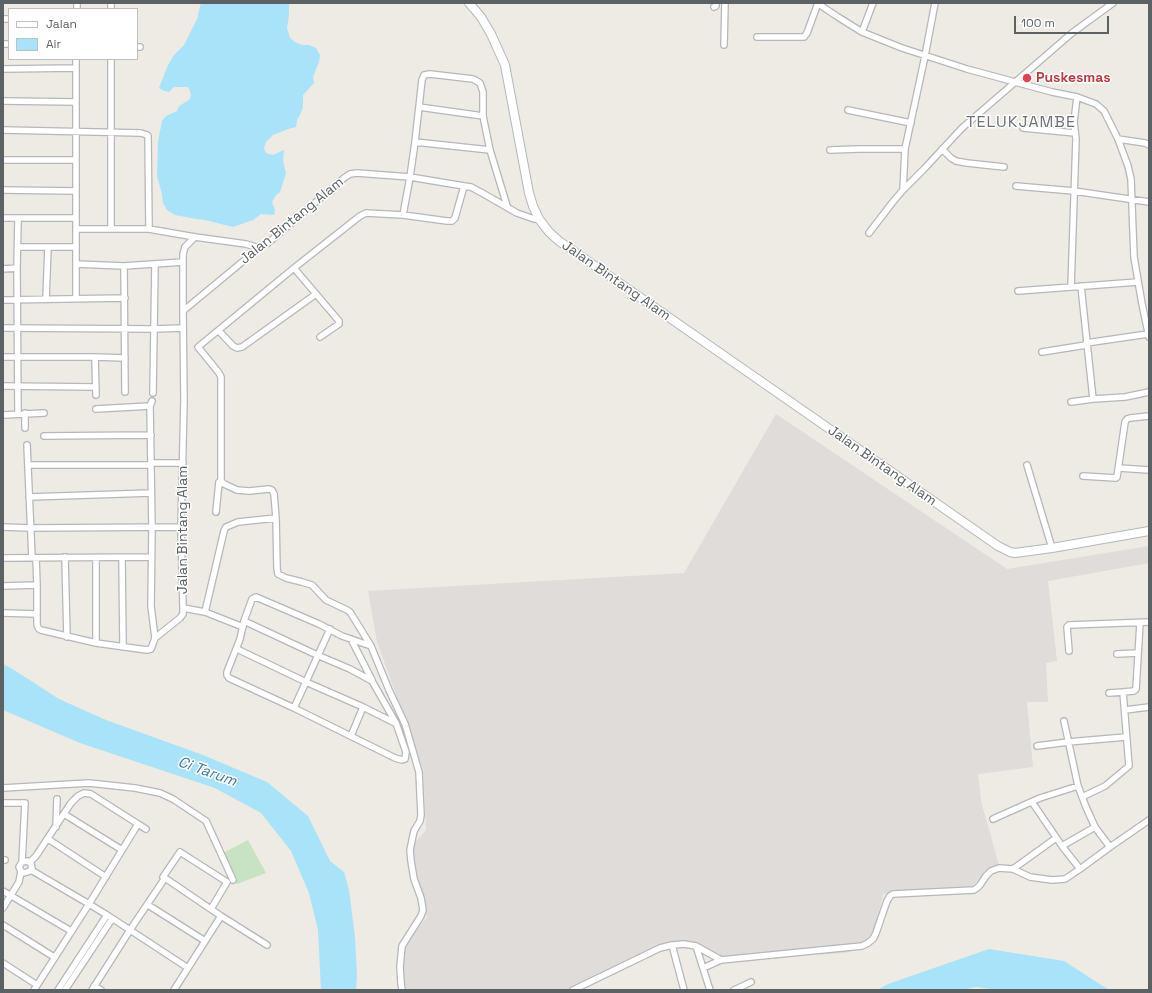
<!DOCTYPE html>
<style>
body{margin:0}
#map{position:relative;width:1152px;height:993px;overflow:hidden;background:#eeeae4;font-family:"Space Grotesk",sans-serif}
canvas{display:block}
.frame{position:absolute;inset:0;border:4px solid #5c6164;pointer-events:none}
.legend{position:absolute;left:8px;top:8px;width:130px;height:52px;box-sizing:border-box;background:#fff;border:1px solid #bec0c1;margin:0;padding:5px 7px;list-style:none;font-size:12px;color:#5c6164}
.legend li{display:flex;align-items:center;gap:8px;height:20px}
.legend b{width:20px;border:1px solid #bec0c1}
.scale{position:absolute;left:1014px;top:16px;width:95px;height:18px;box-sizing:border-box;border:2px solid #5c6164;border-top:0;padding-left:5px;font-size:12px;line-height:14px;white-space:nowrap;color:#5c6164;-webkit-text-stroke:3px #fff;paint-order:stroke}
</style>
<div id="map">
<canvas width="1152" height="993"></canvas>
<div class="frame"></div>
<ul class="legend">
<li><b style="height:5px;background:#fff"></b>Jalan</li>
<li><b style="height:11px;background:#a9e3f9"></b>Air</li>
</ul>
<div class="scale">100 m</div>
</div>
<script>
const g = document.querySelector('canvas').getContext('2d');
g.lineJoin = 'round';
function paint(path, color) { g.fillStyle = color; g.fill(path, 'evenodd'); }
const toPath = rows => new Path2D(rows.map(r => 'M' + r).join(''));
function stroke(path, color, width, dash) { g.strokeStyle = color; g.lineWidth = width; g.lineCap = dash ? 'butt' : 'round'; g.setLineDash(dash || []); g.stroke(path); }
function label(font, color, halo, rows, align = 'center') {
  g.font = font + ' "Space Grotesk",sans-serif'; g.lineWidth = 3; g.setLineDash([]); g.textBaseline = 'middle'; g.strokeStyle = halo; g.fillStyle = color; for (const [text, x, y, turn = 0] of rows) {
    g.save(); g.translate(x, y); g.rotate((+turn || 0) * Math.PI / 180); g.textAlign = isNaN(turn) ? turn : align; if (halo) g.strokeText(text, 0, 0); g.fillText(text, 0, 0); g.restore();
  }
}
const industrial = toPath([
 [776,414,1007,569,1149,546,1149,563,1048,581,1057,661,1046,663,1048,702,1027,702,1033,767,978,774,981,801,1000,869,986,871,971,888,883,894,873,938,866,947,845,953,724,960,700,945,664,948,569,990,403,990,403,956,409,940,427,917,414,871,414,844,426,830,423,769,377,642,368,591,684,573]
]);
const green = toPath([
 [248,840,266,873,237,884,223,853]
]);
const water = toPath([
 [201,3,289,3,289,15,287,28,290,38,295,42,302,45,309,45,316,48,320,55,319,62,313,77,314,83,303,95,303,107,300,115,297,120,296,127,288,129,273,135,266,142,264,148,266,153,273,155,284,150,283,161,286,173,280,192,276,195,272,202,275,210,274,215,261,214,253,220,233,227,205,220,196,219,175,215,167,210,163,203,162,194,157,176,158,141,162,121,166,116,177,111,179,106,189,100,191,96,190,91,188,87,174,87,169,92,164,91,159,88,168,65,174,55,184,45,197,19],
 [3,664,11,668,59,699,106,720,203,755,267,782,308,816,330,861,344,872,349,890,355,938,357,976,356,990,321,990,318,930,309,893,291,851,261,813,215,788,80,743,3,710],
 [989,949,1064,961,1109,990,998,990,976,987,961,990,877,990,888,984]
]);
const street = toPath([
 [111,3,111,9],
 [817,3,838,17,862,32,902,48,967,69,1052,92,1077,97,1096,104,1104,111,1118,139,1128,166,1131,179,1134,257,1142,304,1149,337],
 [714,7,716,6,716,3],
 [77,9,77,3],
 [3,19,9,19],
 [862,32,873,3],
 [757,37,804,37,807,33,818,3],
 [3,44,9,44],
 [724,45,725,3],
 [137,47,140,47],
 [3,69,76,68],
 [3,101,76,102],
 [419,107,483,116],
 [848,110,911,123],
 [1023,128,1075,133],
 [3,130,141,133,147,135,148,136,149,229],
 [1118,139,1145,143,1149,145],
 [942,149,951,158,956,161,967,163,1004,167],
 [490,150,415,142,422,80,424,75,430,74,473,79,480,83,483,92,483,116,490,150,507,206],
 [830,150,859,149,905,149],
 [3,160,76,160],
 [1016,186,1074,191,1149,202],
 [3,190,76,191],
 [903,190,905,149,925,56,935,3],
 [403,215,410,177,415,142],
 [3,218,76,218],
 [76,229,149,229,195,237,246,244,259,248],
 [111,229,111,59],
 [869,233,892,203,903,190,924,169,962,128,1072,33,1113,3],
 [18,247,48,247],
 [76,264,124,266,183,262],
 [124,266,125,392],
 [294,268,339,321,339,324,320,337],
 [3,269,17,268],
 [1081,286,1093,399],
 [1071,287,1076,139,1074,122,1077,97],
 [1018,291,1138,282],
 [46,299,48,247,76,247],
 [76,299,76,59],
 [3,300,125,298],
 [183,311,183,254,185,247,195,237],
 [3,328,154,329,183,328],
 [219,331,233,346,237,348,242,347,316,294],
 [1086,343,1148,334],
 [1042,352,1086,345],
 [3,357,95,357,125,358],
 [95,357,96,395],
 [3,386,95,387],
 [153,393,155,264],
 [152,401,150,406,152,528,151,606,155,638],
 [1071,402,1093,399,1125,397,1149,392],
 [96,409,150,406],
 [25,413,25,428],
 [18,414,17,268,18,219],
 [3,415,44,413],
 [44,436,151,435],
 [27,445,32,558],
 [151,463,183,463],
 [28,465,151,465],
 [1027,465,1052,548],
 [1119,468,1149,470],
 [1083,476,1116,478,1117,477,1125,422,1127,419,1130,418,1149,416],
 [29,497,151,493],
 [216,512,219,482,221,481],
 [3,527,30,528,181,527],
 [65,557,67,637],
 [3,558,151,557],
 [36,558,37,585,37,625,39,629,41,630,96,643,147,650,151,649,155,638,180,618,183,614,183,608,181,527,184,400,183,311,259,248,268,243,344,178,350,174,357,173,410,177,464,186,471,187,484,194,517,213,534,219,539,219],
 [122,558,123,647],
 [3,586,37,585],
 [183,608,205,612,243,627],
 [205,612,224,531,226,527,238,522,276,518],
 [3,613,37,614],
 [244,621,317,655,350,669,372,681,396,723,406,752,405,759,402,760,395,758,294,708],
 [330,629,294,708,229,678,227,675,227,672,240,639,244,621,252,599,256,597,319,624,342,636,371,646],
 [351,639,372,680],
 [96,643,96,558],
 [237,649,306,682,363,707,395,723],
 [1069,651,1067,627,1069,625,1149,622],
 [1117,654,1138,653],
 [1109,693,1123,692,1134,691,1136,689,1140,623],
 [1125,710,1149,707],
 [1064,721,1078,786,1086,807,1095,827,1110,847],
 [351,736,363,707],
 [1037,746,1068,742,1126,737],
 [3,788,89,783,135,788,160,793,173,799,206,821,233,880],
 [1082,797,1105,786,1129,766,1123,692],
 [1032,802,1062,846,1080,869],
 [3,803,25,803,22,862,19,867,21,871,24,873,30,871,32,868,31,864,28,861,22,862],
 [64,814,122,850],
 [993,819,1040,798,1078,786],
 [138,824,146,829],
 [56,827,57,799],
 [48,839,106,877],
 [1062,846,1095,827],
 [3,860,5,860],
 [30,862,36,856,71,803,78,796,84,793,91,794,138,824,89,904,34,990],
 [1013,869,1056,838],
 [31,870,89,904,107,915,130,930,188,968,221,916,165,878,130,930,92,990],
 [165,878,163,877,180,852,227,882,211,909],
 [3,891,71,931],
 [148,905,205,941],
 [3,908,19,882,21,871],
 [221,916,267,945],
 [3,925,54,957],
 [672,945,684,990],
 [696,946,710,990],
 [3,963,37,985],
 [703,968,721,960,862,946,868,943,873,939,876,933,887,901,890,896,893,894,974,890,977,888,980,885,986,876,991,871,999,868,1013,869,1030,877,1052,880,1065,879,1080,869,1110,847,1149,820],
 [94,986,101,990],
 [58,990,107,915],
 [65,990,112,919],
 [174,990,188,968],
 [402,990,401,983,400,967,402,946,421,916,423,910,421,898,414,879,411,861,410,850,414,831,420,821,421,815,419,772,405,724,389,690,371,646,350,612,347,610,326,600,312,585,302,582,286,578,278,574,277,568,276,518,274,494,272,490,269,489,249,491,237,490,224,484,221,481,221,377,219,373,198,347,294,268,360,216,366,213,403,215,447,221,452,221,455,218,464,186],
 [573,990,660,948,672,945,684,944,696,946,721,960],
 [734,990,751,982]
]);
const secondary = toPath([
 [469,3,481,17,491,34,505,65,529,193,533,206,539,219,549,232,559,241,998,546,1010,552,1015,553,1052,548,1149,531]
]);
const markers = [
 [1027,78,5,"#e0444e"]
];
const healthNames = [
 ["Puskesmas",1036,78]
];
const streetNames = [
 ["Jalan Bintang Alam",292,221,-39],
 ["Jalan Bintang Alam",616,281,35],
 ["Jalan Bintang Alam",882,466,35],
 ["Jalan Bintang Alam",183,530,-90]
];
const waterNames = [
 ["Ci Tarum",207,772,20]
];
const quarterNames = [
 ["TELUKJAMBE",1021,123]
];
paint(industrial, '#dfdcd9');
paint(green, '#c8e3c3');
paint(water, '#a9e3f9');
stroke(street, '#b5b7ba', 8);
stroke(secondary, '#b3b8bb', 10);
stroke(street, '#fff', 5.5);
stroke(secondary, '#fff', 8);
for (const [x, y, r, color] of markers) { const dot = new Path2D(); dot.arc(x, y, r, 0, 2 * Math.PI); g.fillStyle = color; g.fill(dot); stroke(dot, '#fff', 1.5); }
label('bold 14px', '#be3a42', '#fff', healthNames, 'left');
label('14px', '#5c6164', '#fff', streetNames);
label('italic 15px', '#417b99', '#fff', waterNames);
g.letterSpacing = '1px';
label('16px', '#6d7376', '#fff', quarterNames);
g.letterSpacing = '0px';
</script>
